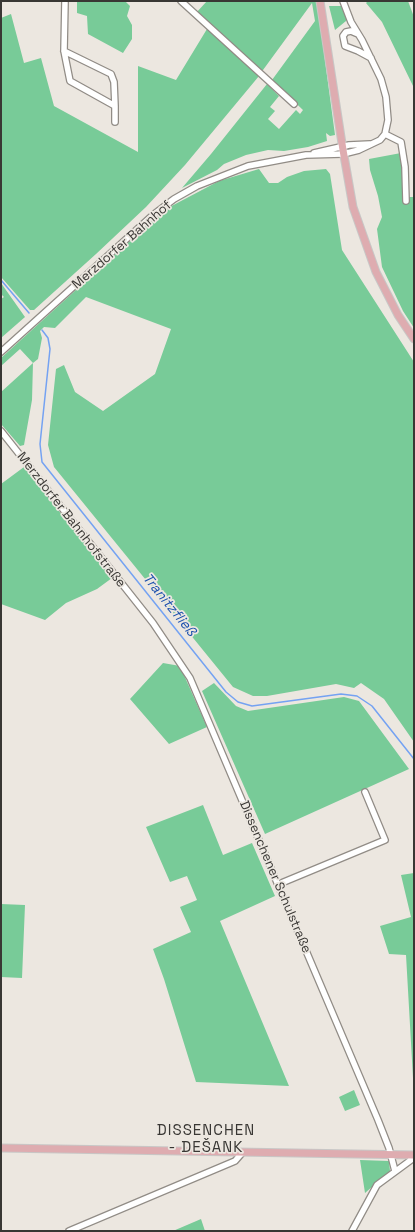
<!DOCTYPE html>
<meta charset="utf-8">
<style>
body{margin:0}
#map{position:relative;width:415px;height:1232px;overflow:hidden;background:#ece7e0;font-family:"Space Grotesk",sans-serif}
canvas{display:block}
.frame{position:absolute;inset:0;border:2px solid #393734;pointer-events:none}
</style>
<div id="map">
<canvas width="415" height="1232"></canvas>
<div class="frame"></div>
</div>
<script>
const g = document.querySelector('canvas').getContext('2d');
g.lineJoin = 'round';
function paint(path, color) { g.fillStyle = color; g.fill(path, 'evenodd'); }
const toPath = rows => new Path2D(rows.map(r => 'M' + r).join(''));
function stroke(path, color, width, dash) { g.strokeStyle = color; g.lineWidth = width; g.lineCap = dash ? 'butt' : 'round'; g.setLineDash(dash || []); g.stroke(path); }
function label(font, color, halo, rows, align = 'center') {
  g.font = font + ' "Space Grotesk",sans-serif'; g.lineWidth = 3.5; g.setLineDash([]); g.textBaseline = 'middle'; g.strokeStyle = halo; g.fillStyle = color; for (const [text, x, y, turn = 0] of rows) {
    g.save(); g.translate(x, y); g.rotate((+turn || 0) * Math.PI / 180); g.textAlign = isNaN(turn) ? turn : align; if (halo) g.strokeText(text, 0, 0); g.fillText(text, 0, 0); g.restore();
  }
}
const green = toPath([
 [77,1,125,1,130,6,127,16,132,25,132,39,123,53,88,34,87,16,77,13],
 [207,1,317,1,335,135,330,136,326,133,327,141,308,147,284,151,268,150,246,155,224,164,217,170,182,188,211,154,267,84,279,96,270,107,275,111,268,119,279,129,296,110,300,114,303,110,272,80,315,21,312,3,263,70,259,70,196,13],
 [368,1,408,1,414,17,414,88,382,22,366,3],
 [329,6,341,6,347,17,346,21,335,30],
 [11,14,24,63,41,58,54,106,138,152,138,66,176,80,207,29,259,76,185,165,146,207,96,254,34,310,30,310,1,277,1,18],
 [401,153,405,197,414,197,414,328,403,311,382,267,377,229,382,217,378,196,370,170,369,159],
 [259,169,269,183,278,183,287,177,304,171,326,169,330,174,342,250,414,362,414,742,384,699,361,683,354,688,336,684,267,696,253,696,233,687,54,467,48,445,56,369,64,365,75,392,103,411,155,374,171,329,86,297,55,328,44,327,40,331,42,338,38,359,33,363,32,400,24,445,20,446,1,424,1,392,33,363,20,349,1,366,1,358,164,210,219,181],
 [1,283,25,317,1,338,1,299,4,297,1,294],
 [24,467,112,578,97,589,66,603,45,620,1,604,1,484],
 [163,663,180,666,207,727,169,744,130,699],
 [214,683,236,706,248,711,344,697,359,701,409,769,265,834,202,691],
 [203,805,223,855,252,843,275,896,220,921,289,1086,196,1082,164,979,153,949,191,932,180,907,197,900,187,876,170,882,146,827],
 [414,873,414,1077,413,1078,406,955,389,954,380,926,411,917,401,875],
 [1,904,25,905,22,978,1,977],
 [354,1090,360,1105,345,1111,339,1097],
 [360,1160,389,1161,390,1171,365,1193],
 [201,1219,205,1231,173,1231]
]);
const stream = toPath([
 [1,280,29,313],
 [42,330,48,338,50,349,40,444,42,462,226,692,238,702,252,706,341,694,357,696,372,706,414,759]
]);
const minor = toPath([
 [181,1,294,104],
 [358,34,351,31,346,32,343,36,345,46,358,51,371,58],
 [64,51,111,74,114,82,115,106,70,81,64,51,65,1],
 [115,106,115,122],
 [385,134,401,142,405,167,406,201],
 [314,153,349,145,370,144],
 [1,352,153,215,174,199,197,186,248,166,306,155,343,154,359,150,380,140,385,134,388,120,386,97,381,79,362,40,351,22,343,1],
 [1,431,153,623,190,678,378,1120,389,1148,395,1171],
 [279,884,385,840,365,792],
 [69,1231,235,1161,242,1153],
 [352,1231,377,1185,411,1160,411,1155]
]);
const major = toPath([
 [320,1,343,150,353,207,376,272,398,315,414,339],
 [1,1148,414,1155]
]);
const streetNames = [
 ["Merzdorfer Bahnhof",122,245,-41],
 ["Merzdorfer Bahnhofstraße",71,520,52],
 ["Dissenchener Schulstraße",275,877,67]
];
const waterNames = [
 ["Tranitzfließ",169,605,51]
];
const quarterNames = [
 ["DISSENCHEN",206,1131],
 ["- DEŠANK",206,1148]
];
paint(green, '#78cb98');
stroke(stream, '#74a2f2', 1.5);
stroke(minor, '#918c86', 8);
stroke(major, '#c8c7c6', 9);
stroke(minor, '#fff', 5.5);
stroke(major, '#deacb0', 7);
label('13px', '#393734', '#ece7e0', streetNames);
label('italic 14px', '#1b50ad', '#ece7e0', waterNames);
g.letterSpacing = '1px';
label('15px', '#393734', '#ece7e0', quarterNames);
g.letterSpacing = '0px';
</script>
